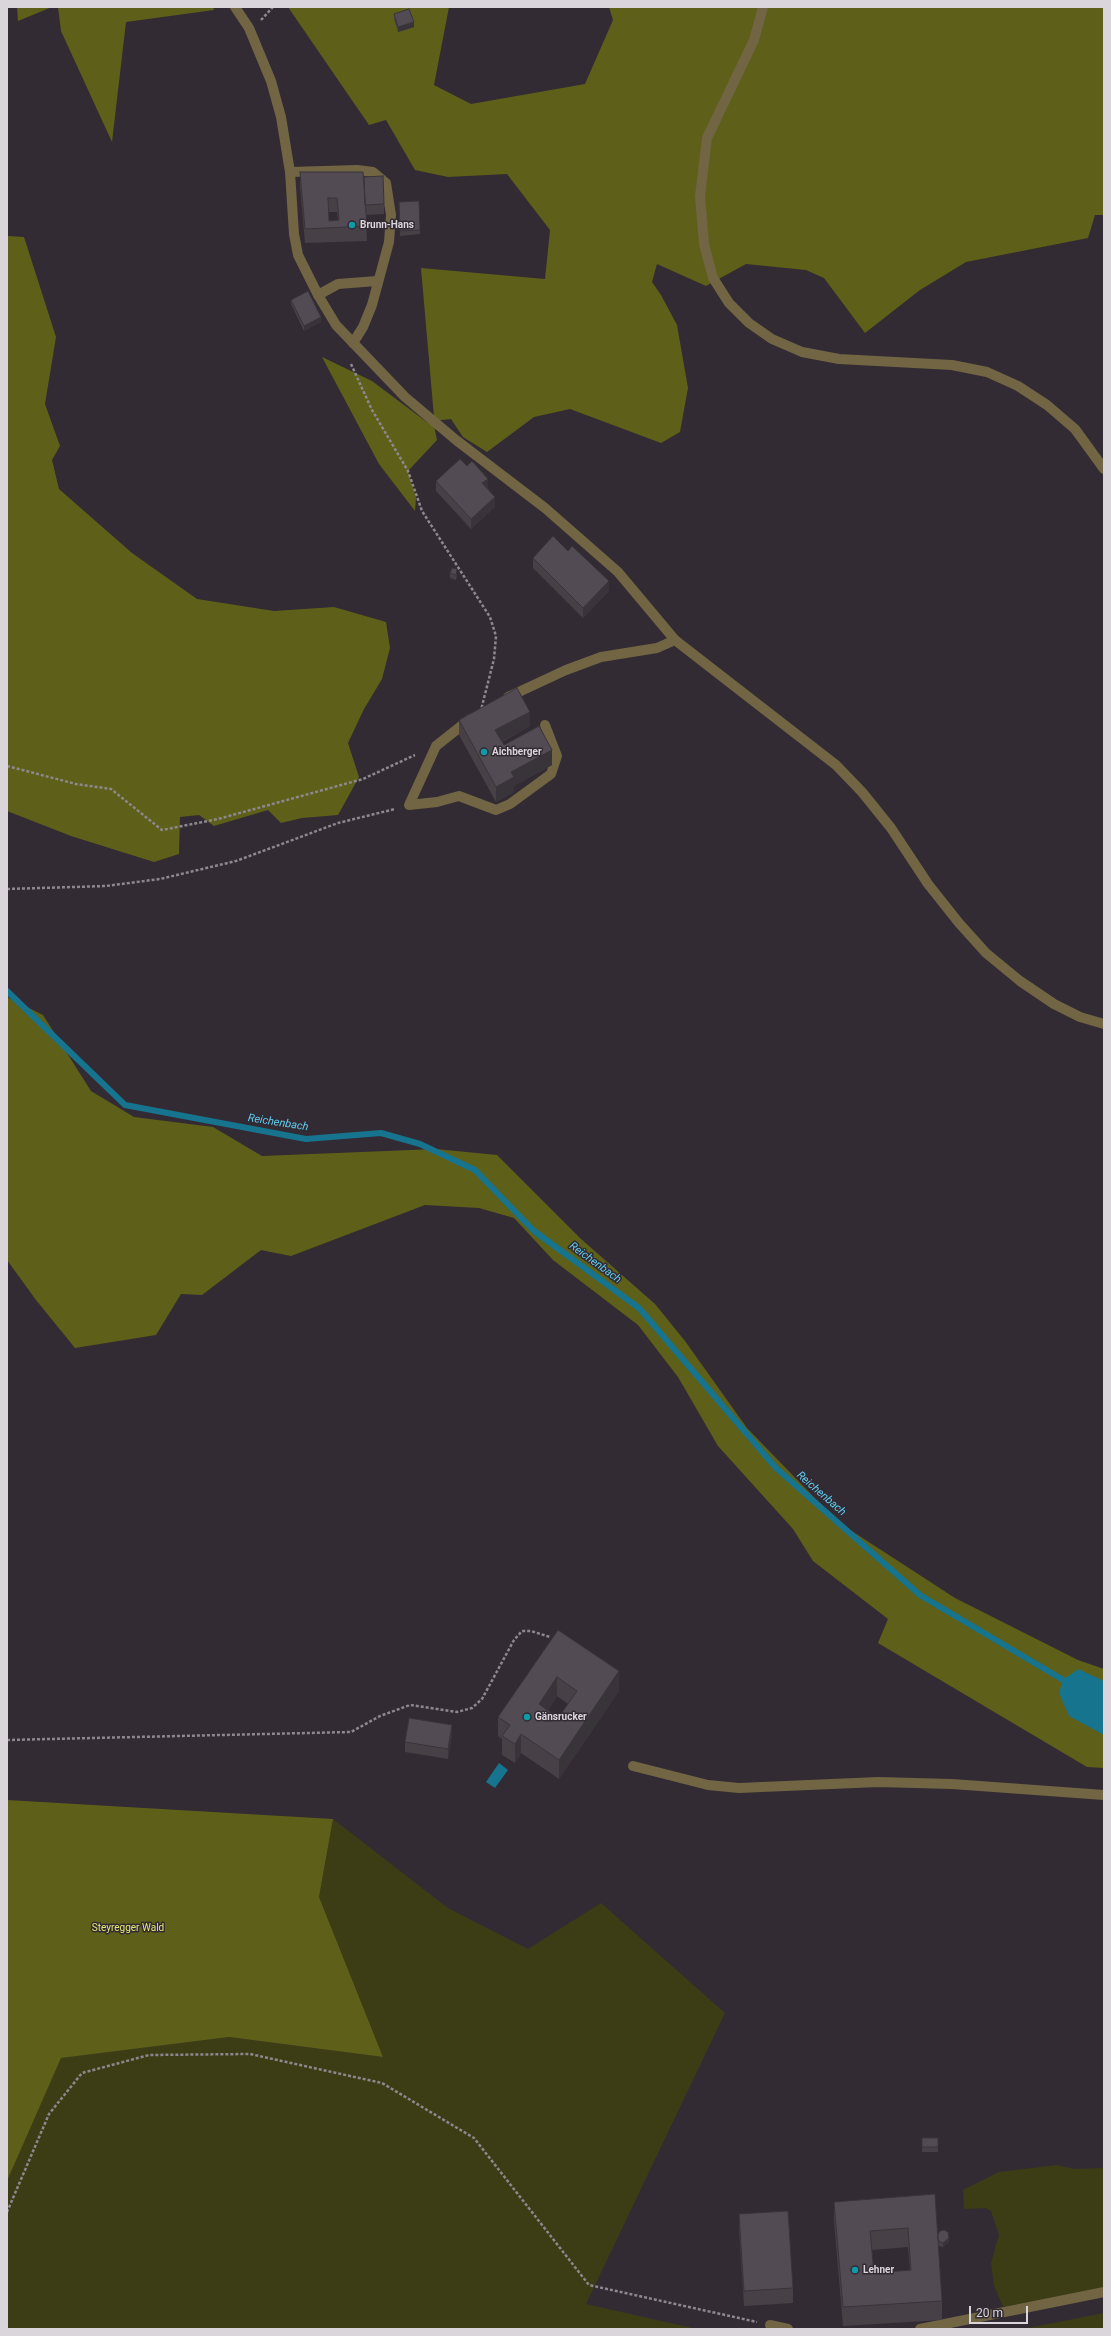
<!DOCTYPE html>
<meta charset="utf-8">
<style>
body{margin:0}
#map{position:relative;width:1111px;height:2336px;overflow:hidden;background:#322b33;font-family:Roboto,sans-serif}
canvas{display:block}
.frame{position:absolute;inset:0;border:8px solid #d9d5da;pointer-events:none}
.scale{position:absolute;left:969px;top:2306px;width:59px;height:18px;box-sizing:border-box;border:2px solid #d9d5da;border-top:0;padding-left:5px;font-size:12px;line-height:14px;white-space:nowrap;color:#d9d5da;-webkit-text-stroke:3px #322b33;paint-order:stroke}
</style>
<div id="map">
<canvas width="1111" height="2336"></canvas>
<div class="frame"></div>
<div class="scale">20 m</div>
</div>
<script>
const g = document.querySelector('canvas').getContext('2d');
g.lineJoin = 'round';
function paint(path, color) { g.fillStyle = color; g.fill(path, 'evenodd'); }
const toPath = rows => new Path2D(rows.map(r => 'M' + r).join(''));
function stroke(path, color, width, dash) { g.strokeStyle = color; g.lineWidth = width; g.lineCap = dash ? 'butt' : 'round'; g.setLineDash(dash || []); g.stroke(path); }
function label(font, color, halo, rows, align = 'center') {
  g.font = font + ' Roboto,sans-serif'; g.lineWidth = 3; g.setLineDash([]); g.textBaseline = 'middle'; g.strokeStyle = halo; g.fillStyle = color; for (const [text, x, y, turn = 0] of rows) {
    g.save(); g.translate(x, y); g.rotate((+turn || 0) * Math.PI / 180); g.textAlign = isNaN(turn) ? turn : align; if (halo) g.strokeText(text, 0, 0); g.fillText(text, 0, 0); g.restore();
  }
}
const green = toPath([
 [333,1819,448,1908,528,1949,601,1903,725,2013,586,2304,697,2329,7,2329,7,2181,60,2058,229,2037,383,2057,319,1897],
 [1057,2165,1074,2169,1104,2168,1104,2287,1003,2307,994,2285,991,2263,999,2235,991,2211,986,2208,964,2209,963,2190,999,2172],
 [1104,2313,1104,2329,1023,2329]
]);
const forest = toPath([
 [17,7,52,7,18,21],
 [58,7,213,7,214,10,126,22,112,142,61,31],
 [288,7,449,7,434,85,471,104,585,84,613,20,609,7,1104,7,1104,215,1095,215,1088,238,966,262,920,290,865,333,824,278,806,270,746,264,706,286,657,264,652,282,661,295,677,325,688,388,680,432,661,443,570,409,534,417,487,452,463,437,451,419,433,421,437,440,408,471,416,498,415,511,379,464,322,357,372,381,428,423,434,417,421,268,545,279,550,230,507,174,448,177,415,170,386,120,369,125],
 [7,236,24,237,56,337,45,404,60,446,52,460,59,489,132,553,197,599,274,611,334,607,386,622,390,648,382,679,364,709,348,743,359,777,338,815,302,818,281,823,268,810,214,826,199,815,180,817,179,854,154,862,71,836,7,811],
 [7,997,43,1015,91,1091,134,1117,213,1127,262,1156,436,1149,497,1155,580,1238,655,1304,685,1341,747,1428,838,1522,955,1598,1078,1660,1104,1669,1104,1768,1087,1767,878,1643,888,1619,813,1561,793,1529,718,1446,678,1377,638,1325,553,1260,514,1218,479,1208,425,1205,291,1256,261,1250,202,1295,181,1294,156,1335,75,1348,36,1300,7,1260],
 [7,1800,333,1819,319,1897,383,2057,229,2037,61,2058,7,2181]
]);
const water = toPath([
 [1078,1669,1104,1681,1104,1735,1069,1716,1059,1693,1063,1680],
 [499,1763,508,1770,495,1788,486,1782]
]);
const stream = toPath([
 [7,991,125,1105,306,1139,381,1133,420,1144,475,1170,534,1231,639,1308,776,1468,920,1595,1070,1684]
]);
const path = toPath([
 [261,20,273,7],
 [351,364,372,410,408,471,422,511,490,617,496,636,494,659,481,710],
 [7,766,76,784,111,789,162,830,218,819,363,779,415,755],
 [7,889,106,886,160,879,236,861,338,823,395,809],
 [7,1740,351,1732,380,1716,410,1705,457,1712,472,1708,482,1699,514,1640,522,1631,531,1631,550,1637],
 [7,2212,49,2114,82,2073,149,2055,250,2054,382,2083,474,2138,589,2285,757,2322]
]);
const service = toPath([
 [290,172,357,170,373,172,386,183,391,215,389,242,372,305,363,327,353,343],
 [318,295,338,284,377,281],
 [508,697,566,670,601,657,657,648,675,640],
 [470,719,436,746,409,805,437,802,459,796,496,810,510,804,551,774,557,756,545,725],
 [633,1766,708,1785,739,1788,878,1782,952,1784,1104,1795],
 [770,2325,788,2329],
 [920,2329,1104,2292]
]);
const minor = toPath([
 [235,7,249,28,271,81,281,117,290,172,294,234,298,255,318,295,336,325,405,397,456,440,545,508,618,572,675,640,836,765,862,792,891,828,928,884,959,923,986,953,1020,981,1054,1004,1080,1017,1104,1024],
 [763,7,754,40,707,138,700,196,704,244,713,278,729,303,749,323,772,339,802,352,839,359,952,365,987,372,1018,386,1047,405,1075,429,1104,469]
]);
const wall = toPath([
 [394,14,414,27,398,32,394,19],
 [300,172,364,177,384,204,384,214,366,215,367,241,305,243,300,187],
 [329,212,337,212,338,220,329,221],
 [399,207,420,230,420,234,400,236],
 [291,300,321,322,304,331,291,304],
 [436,481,488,488,495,507,471,529,436,491],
 [533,558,609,591,583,618,533,568],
 [450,573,457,574,456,580,450,578],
 [459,720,530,726,502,742,504,745,552,765,514,786,514,792,496,802,459,735],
 [558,1630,619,1691,559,1779,521,1753,515,1763,502,1755,502,1739,498,1736,498,1717],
 [557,1696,568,1704,558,1718,548,1710],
 [452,1735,448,1759,405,1752,405,1742],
 [922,2138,938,2138,938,2152,922,2152],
 [834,2202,938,2234,949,2242,943,2247,939,2246,938,2244,942,2301,942,2320,843,2326,834,2221],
 [908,2247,910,2271,874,2273,872,2250],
 [739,2214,793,2288,793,2303,744,2306,739,2229]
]);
const shadedWall = toPath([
 [414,22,414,27,398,32,398,27],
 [321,317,321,322,304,331,304,326],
 [488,479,488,488,482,493,482,483],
 [495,497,495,507,471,529,471,519],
 [609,581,609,591,583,618,583,608],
 [530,712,530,726,495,745,495,730],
 [552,750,552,765,514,786,514,792,496,802,496,787,511,772],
 [619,1671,619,1691,559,1779,559,1760],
 [557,1677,557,1696,539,1723,539,1704],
 [452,1725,452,1735,448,1759,448,1749],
 [521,1734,521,1753,515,1763,515,1744],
 [949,2238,949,2242,943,2247,943,2243]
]);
const building = toPath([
 [409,9,414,22,398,27,394,14,409,9],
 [300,172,363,172,367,226,305,229,300,172],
 [328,198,337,198,339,220,329,221,328,198],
 [383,176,384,204,365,205,364,177,383,176],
 [419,201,420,230,400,231,399,202,419,201],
 [308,291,321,317,304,326,291,300,308,291],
 [460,459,467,466,472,461,488,479,482,483,495,497,471,519,436,481,460,459],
 [553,536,568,551,572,546,609,581,583,608,533,558,553,536],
 [452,568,457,569,456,575,450,573,452,568],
 [517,688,530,712,495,730,504,745,539,726,552,750,511,772,514,777,496,787,459,720,517,688],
 [558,1630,619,1671,559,1760,521,1734,515,1744,502,1736,510,1725,498,1717,558,1630],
 [557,1677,577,1691,558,1718,539,1704,557,1677],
 [409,1718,452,1725,448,1749,405,1742,409,1718],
 [922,2138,938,2138,938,2147,922,2147,922,2138],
 [935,2194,942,2301,843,2307,834,2202,935,2194],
 [908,2228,911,2270,874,2273,870,2231,908,2228],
 [788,2211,793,2288,744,2291,739,2214,788,2211],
 [944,2230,948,2232,949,2238,943,2243,939,2241,938,2239,938,2234,940,2231,944,2230]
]);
const markers = [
 [352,225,4,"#0f9aa8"],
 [484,752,4,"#0f9aa8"],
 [527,1717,4,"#0f9aa8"],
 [855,2270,4,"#0f9aa8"]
];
const poiNames = [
 ["Brunn-Hans",360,225],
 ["Aichberger",492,752],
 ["Gänsrucker",535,1717],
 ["Lehner",863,2270]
];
const parkNames = [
 ["Steyregger Wald",128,1928]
];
const waterNames = [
 ["Reichenbach",278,1123,9],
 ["Reichenbach",595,1263,36],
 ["Reichenbach",821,1494,41]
];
paint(green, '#3c3d15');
paint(forest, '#5e5f19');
paint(water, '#16748e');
stroke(stream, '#16748e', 6);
stroke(path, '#8d888e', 2.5, [3, 2]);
stroke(service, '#716544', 10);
stroke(minor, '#716544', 10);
paint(wall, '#474047');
paint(shadedWall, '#39343a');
paint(building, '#524b53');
stroke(building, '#39343a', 1);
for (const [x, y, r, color] of markers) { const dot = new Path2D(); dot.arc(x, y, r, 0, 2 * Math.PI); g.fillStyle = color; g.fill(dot); stroke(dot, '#322b33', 1.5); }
label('bold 10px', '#d9d5da', '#322b33', poiNames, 'left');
label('10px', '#e5e871', '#322b33', parkNames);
label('italic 11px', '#5ecff3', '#322b33', waterNames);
</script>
